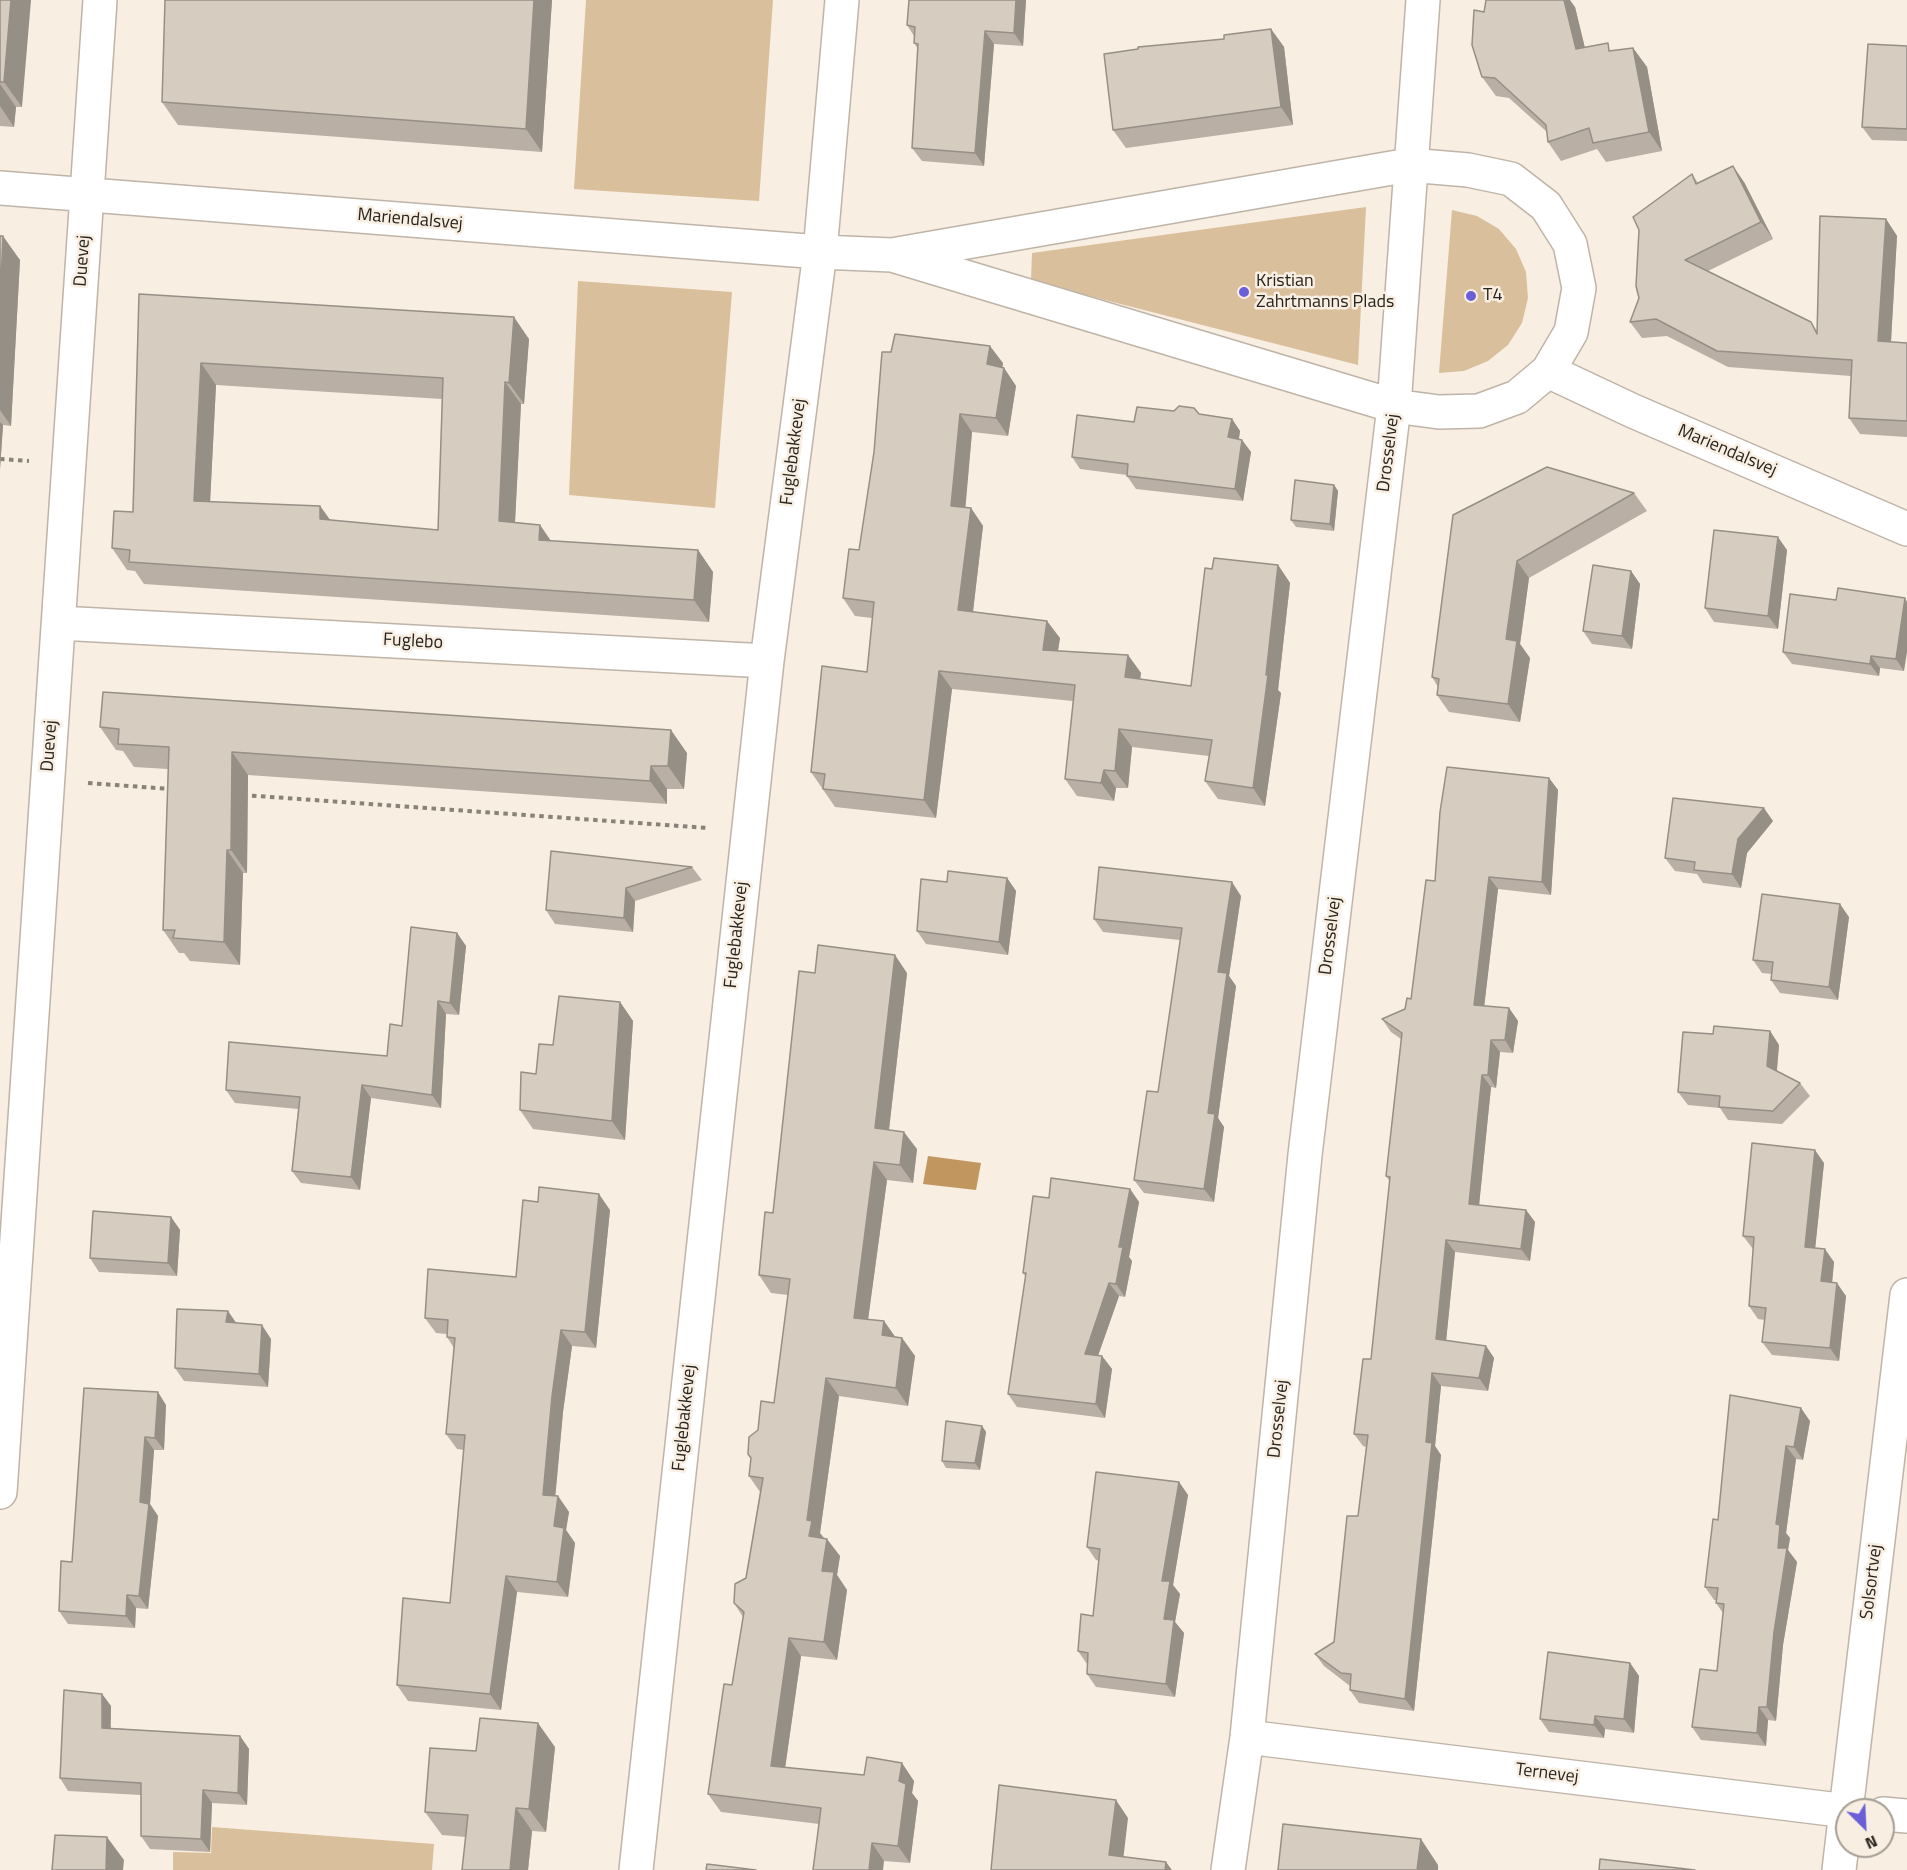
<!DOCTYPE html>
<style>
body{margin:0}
#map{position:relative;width:1907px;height:1870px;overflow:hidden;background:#f8eee1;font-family:"Titillium Web",sans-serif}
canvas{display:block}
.north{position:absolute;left:1835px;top:1798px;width:60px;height:60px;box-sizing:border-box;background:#f8eee1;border:2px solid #a49d93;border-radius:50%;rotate:156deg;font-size:16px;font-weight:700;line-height:24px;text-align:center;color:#27231e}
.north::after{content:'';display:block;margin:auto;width:21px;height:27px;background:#6a5fd9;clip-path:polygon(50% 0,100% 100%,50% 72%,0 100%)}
</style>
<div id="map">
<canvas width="1907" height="1870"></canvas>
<div class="north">N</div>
</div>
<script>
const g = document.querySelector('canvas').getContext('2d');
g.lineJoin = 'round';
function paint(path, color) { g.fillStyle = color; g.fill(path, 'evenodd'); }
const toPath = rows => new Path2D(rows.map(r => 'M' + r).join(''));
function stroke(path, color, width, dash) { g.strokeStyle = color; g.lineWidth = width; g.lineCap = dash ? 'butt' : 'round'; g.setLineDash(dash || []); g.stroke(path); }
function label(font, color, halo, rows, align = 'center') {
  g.font = font + ' "Titillium Web",sans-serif'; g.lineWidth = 5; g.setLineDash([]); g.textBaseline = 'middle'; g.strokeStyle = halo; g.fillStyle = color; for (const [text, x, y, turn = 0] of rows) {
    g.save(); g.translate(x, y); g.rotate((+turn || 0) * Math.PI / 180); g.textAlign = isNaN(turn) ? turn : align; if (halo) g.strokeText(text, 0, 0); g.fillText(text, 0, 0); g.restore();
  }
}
const green = toPath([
 [586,0,773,0,759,201,574,189],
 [1366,207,1358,365,1031,281,1032,253],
 [1452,210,1477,216,1499,229,1516,249,1526,272,1528,298,1522,323,1508,345,1488,361,1464,371,1439,373],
 [578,281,732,292,715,508,569,495],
 [212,1827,434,1844,432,1870,173,1870,173,1852,211,1853]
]);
const water = toPath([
 [928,1156,981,1163,976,1190,923,1184]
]);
const path = toPath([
 [0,459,29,461],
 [88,783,170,789],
 [243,795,708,828]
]);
const minor = toPath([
 [0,188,820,252,892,255,1409,165,1468,170,1511,179,1546,206,1570,244,1579,288,1571,332,1548,371,1517,397,1479,411,1439,412,1394,406,892,255],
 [1548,371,1633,411,1907,529],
 [59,623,767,661],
 [0,1492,100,0],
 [1247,1737,1847,1811],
 [1883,1814,1907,1816],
 [636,1870,767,661,820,252,842,0],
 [1228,1870,1247,1737,1305,1155,1394,406,1423,0],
 [1839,1870,1907,1295]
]);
const wall = toPath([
 [0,0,22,107,16,107,14,127,0,126],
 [552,0,542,152,178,125,162,102],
 [1026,0,1023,46,994,44,984,166,922,161,912,148,918,49,914,43,914,36,907,25],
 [1575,7,1585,48,1613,51,1633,48,1647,67,1662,151,1606,162,1597,149,1561,161,1548,142,1547,132,1509,98,1496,96,1482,77,1484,12],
 [1271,29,1284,47,1293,125,1126,148,1113,130,1224,39],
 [1907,46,1907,141,1872,140,1862,127],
 [1692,174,1698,183,1744,182,1773,239,1708,271,1811,322,1817,331,1886,219,1897,236,1891,342,1907,343,1907,437,1860,434,1849,418,1851,376,1728,367,1667,336,1642,338,1630,322],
 [0,236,20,260,11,426,3,425,0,469],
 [139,294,529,339,524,404,521,404,515,522,540,525,551,541,698,550,713,572,709,622,144,584,135,571,127,570,112,548,133,512],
 [216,385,442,399,438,530,330,520,320,506,210,502],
 [891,352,1003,363,1002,368,1004,368,1016,386,1008,436,972,432,965,507,971,508,983,526,973,612,1060,638,1058,651,1128,655,1141,673,1140,679,1191,686,1212,569,1278,565,1290,583,1278,690,1281,693,1265,806,1218,799,1205,781,1209,756,1132,747,1128,788,1116,788,1114,801,1077,796,1065,779,1073,701,952,689,936,818,835,807,811,772,867,672,872,618,855,616,843,598,859,550],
 [1199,414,1232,419,1240,431,1239,439,1242,440,1251,452,1243,501,1136,489,1127,476,1127,475,1080,469,1072,457],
 [1334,485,1338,491,1334,531,1296,527,1291,520],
 [1634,493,1647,511,1529,578,1520,644,1530,658,1520,722,1449,712,1437,695,1438,687,1432,677,1453,515],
 [1787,550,1778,629,1714,622,1705,608],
 [1631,571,1640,584,1632,649,1592,644,1583,631],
 [1905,598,1904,671,1880,668,1879,676,1792,664,1783,652,1836,600],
 [100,727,687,753,684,789,667,789,667,804,248,775,247,873,243,873,240,965,190,961,184,953,179,953,163,930,168,769,134,767,123,751,116,750],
 [1549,778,1558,790,1551,895,1498,889,1484,1006,1509,1008,1518,1021,1513,1053,1500,1052,1496,1088,1491,1087,1479,1205,1526,1210,1535,1222,1530,1261,1455,1252,1446,1341,1486,1346,1494,1358,1488,1391,1441,1386,1435,1446,1441,1455,1414,1711,1359,1703,1350,1690,1350,1686,1324,1666,1315,1654,1334,1642,1358,1516,1366,1447,1363,1446,1354,1434,1371,1359,1390,1182,1386,1176,1401,1039,1391,1032,1382,1019,1405,1009,1411,999,1435,881],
 [1773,821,1747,853,1741,888,1703,883,1697,874,1675,871,1665,858],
 [692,867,702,880,635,901,633,932,555,924,546,910],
 [1007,878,1016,891,1008,955,926,944,917,931,947,882],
 [1241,896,1229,976,1236,986,1218,1118,1224,1127,1214,1202,1144,1193,1134,1180,1158,1092,1180,940,1103,932,1094,919],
 [1849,917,1838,1000,1780,993,1771,980,1772,974,1762,973,1753,960],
 [457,933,466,946,459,1015,446,1014,441,1108,371,1098,360,1190,301,1183,292,1171,298,1109,235,1103,226,1090,387,1056],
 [815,973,907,973,889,1130,917,1149,913,1183,887,1180,868,1319,884,1321,895,1337,902,1338,915,1356,908,1406,839,1396,820,1533,840,1556,837,1575,847,1590,837,1660,801,1656,785,1767,914,1781,912,1793,918,1801,910,1863,884,1861,819,1824,721,1812,708,1794,732,1685,743,1617,734,1603,746,1578,760,1492,749,1476,758,1430,774,1403,788,1295,771,1293,759,1275,773,1213],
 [620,1002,633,1021,625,1140,533,1129,520,1110,536,1074,553,1045],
 [1770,1031,1779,1045,1777,1071,1800,1083,1810,1096,1782,1124,1728,1120,1720,1108,1688,1105,1678,1092,1713,1034],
 [1824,1163,1815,1248,1834,1262,1832,1282,1846,1296,1839,1361,1772,1355,1762,1342,1765,1320,1758,1319,1749,1306,1753,1249,1743,1236],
 [1130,1189,1139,1202,1129,1257,1132,1261,1125,1297,1119,1296,1098,1356,1102,1356,1112,1369,1105,1418,1017,1407,1008,1394,1026,1277,1023,1273,1049,1198],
 [610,1210,596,1348,572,1346,563,1412,555,1496,558,1496,569,1512,566,1530,575,1543,568,1597,517,1592,501,1710,408,1701,397,1685,450,1603,464,1450,457,1449,446,1434,454,1348,447,1337,447,1334,436,1333,425,1318,516,1277],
 [171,1217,180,1230,177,1276,99,1272,90,1258],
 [235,1323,271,1339,268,1387,184,1381,175,1368],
 [84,1388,166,1405,164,1450,154,1450,150,1504,158,1516,148,1609,136,1608,135,1628,68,1624,59,1611,72,1562],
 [1810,1421,1803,1460,1796,1459,1786,1533,1790,1538,1788,1550,1797,1562,1783,1645,1776,1721,1768,1720,1766,1746,1701,1740,1692,1727,1717,1671,1723,1613,1716,1603,1717,1600,1714,1600,1705,1587,1718,1520],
 [982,1426,986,1432,980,1470,946,1468,942,1461],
 [1179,1482,1188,1495,1173,1585,1180,1594,1175,1622,1184,1633,1175,1697,1096,1687,1087,1674,1087,1664,1078,1651,1093,1616,1099,1561,1096,1560,1087,1547],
 [1630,1663,1639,1676,1634,1733,1605,1729,1604,1738,1549,1732,1540,1719],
 [102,1694,111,1706,111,1728,240,1736,249,1749,247,1805,212,1803,210,1852,150,1849,141,1836,141,1795,68,1791,60,1778],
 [555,1747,546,1832,532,1831,528,1870,462,1870,466,1837,442,1835,425,1812,476,1751]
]);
const shadedWall = toPath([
 [11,0,31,0,22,107,4,82],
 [534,0,552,0,542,152,526,129],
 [1016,0,1026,0,1023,46,1014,33],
 [1564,0,1570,0,1575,7,1590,69,1576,49],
 [1271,29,1284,47,1293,125,1281,107],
 [985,31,994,44,984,166,975,153],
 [1633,48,1647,67,1662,151,1649,132],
 [0,84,16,107,14,127,0,106],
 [1733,166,1744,182,1773,239,1761,222],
 [1886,219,1897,236,1890,358,1878,341],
 [3,236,20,260,11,426,0,410,0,303],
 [514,317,529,339,524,404,509,383],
 [990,346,1003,363,1000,382,987,364],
 [201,363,216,385,209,523,194,501],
 [1004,368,1016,386,1008,436,996,418],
 [505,382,521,404,514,542,499,521],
 [960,414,972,432,964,524,951,506],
 [1232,419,1240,431,1237,449,1228,437],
 [0,422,3,425,0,469],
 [1242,440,1251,452,1243,501,1235,489],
 [1334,485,1338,491,1334,531,1330,524],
 [320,506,336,528,320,519],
 [971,508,983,526,971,628,958,610],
 [540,525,555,547,539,540],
 [1778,537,1787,550,1778,629,1768,616],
 [698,550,713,572,709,622,694,600],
 [1517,561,1529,578,1520,644,1530,658,1520,722,1508,704,1506,639],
 [1278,565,1290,583,1278,690,1281,693,1265,806,1253,788],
 [1631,571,1640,584,1632,649,1622,636],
 [1905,598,1907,602,1907,652,1904,671,1896,659],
 [1047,621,1060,638,1055,668,1043,650],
 [1128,655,1141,673,1138,695,1125,677],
 [1871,656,1880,668,1879,676,1870,664],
 [939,671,952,689,936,818,924,800],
 [1119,729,1132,747,1128,788,1115,771],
 [671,730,687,753,684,789,668,766],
 [232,752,248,775,247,873,231,850],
 [651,766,667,789,667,804,650,781],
 [1104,770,1116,788,1114,801,1101,783],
 [1549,778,1558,790,1551,895,1542,882],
 [1764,808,1773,821,1747,853,1741,888,1732,874,1738,839],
 [227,850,243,873,240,965,224,942],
 [1489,877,1498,889,1483,1017,1474,1005],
 [1007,878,1016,891,1008,955,999,942],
 [1232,882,1241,896,1229,976,1236,986,1218,1118,1224,1127,1214,1202,1204,1189,1208,1113,1218,972],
 [626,888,635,901,633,932,624,918],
 [1840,904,1849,917,1838,1000,1829,987],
 [457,933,466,946,459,1015,450,1003],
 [895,955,907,973,887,1146,875,1128],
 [438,1001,446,1014,441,1108,432,1095],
 [620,1002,633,1021,625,1140,612,1121],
 [1509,1008,1518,1021,1513,1053,1505,1040],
 [1770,1031,1779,1045,1776,1079,1767,1066],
 [1491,1040,1500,1052,1496,1088,1488,1075],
 [1482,1075,1491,1087,1478,1216,1469,1204],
 [362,1085,371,1098,360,1190,351,1177],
 [904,1132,917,1149,913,1183,900,1165],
 [1815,1150,1824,1163,1814,1260,1805,1247],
 [874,1162,887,1180,866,1335,854,1318],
 [1130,1189,1139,1202,1129,1257,1132,1261,1125,1297,1116,1284,1119,1247],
 [599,1194,610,1210,596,1348,585,1332],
 [1526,1210,1535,1222,1530,1261,1521,1249],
 [171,1217,180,1230,177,1276,168,1263],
 [1446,1240,1455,1252,1445,1352,1436,1339],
 [1825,1249,1834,1262,1831,1294,1821,1281],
 [1109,1283,1119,1296,1094,1367,1085,1354],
 [1837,1283,1846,1296,1839,1361,1830,1348],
 [228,1311,237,1324,226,1322],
 [884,1321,896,1338,882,1335],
 [262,1325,271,1339,268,1387,259,1374],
 [561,1330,572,1346,563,1412,554,1511,543,1495,552,1396],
 [902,1338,915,1356,908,1406,896,1388],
 [1486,1346,1494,1358,1488,1391,1479,1378],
 [1102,1356,1112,1369,1105,1418,1096,1404],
 [1432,1373,1441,1386,1435,1446,1441,1455,1414,1711,1405,1699,1426,1442],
 [826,1378,839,1396,820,1533,824,1539,809,1536,807,1520],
 [158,1392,166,1405,164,1450,155,1438],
 [1801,1408,1810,1421,1803,1460,1794,1447],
 [982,1426,986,1432,980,1470,975,1463],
 [145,1437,154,1450,150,1504,158,1516,148,1609,139,1596,140,1502],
 [1786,1446,1796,1459,1786,1533,1790,1538,1788,1550,1797,1562,1783,1645,1776,1721,1767,1707,1778,1548,1776,1524],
 [1179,1482,1188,1495,1173,1585,1180,1594,1175,1622,1184,1633,1175,1697,1166,1684,1162,1581],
 [558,1496,569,1512,566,1530,575,1543,568,1597,557,1582,554,1526],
 [827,1539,840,1556,837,1575,847,1590,837,1660,824,1642,822,1571],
 [506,1576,517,1592,501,1710,490,1694],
 [127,1595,136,1608,135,1628,126,1616],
 [789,1638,801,1656,783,1783,771,1766],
 [1630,1663,1639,1676,1634,1733,1624,1719],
 [102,1694,111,1706,110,1740,102,1728],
 [1759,1707,1768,1720,1766,1746,1757,1733],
 [1595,1716,1605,1729,1604,1738,1594,1725],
 [538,1723,555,1747,546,1832,529,1809],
 [240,1736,249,1749,247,1805,238,1793],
 [902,1763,914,1781,912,1793,918,1801,910,1863,898,1846,899,1781],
 [203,1790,212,1803,210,1852,201,1839],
 [1116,1800,1128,1818,1122,1870,1109,1855],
 [516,1808,532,1831,528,1870,510,1870],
 [107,1837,124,1860,123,1870,106,1870],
 [1421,1839,1438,1865,1438,1870,1417,1870],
 [872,1843,884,1861,883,1870,869,1870],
 [1166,1862,1172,1870,1165,1870]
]);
const building = toPath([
 [0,0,11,0,4,82,0,82,0,0],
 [165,0,534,0,526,129,162,102,165,0],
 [909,0,1016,0,1014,33,985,31,975,153,912,148,918,44,914,43,915,27,907,25,909,0],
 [1486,0,1564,0,1576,49,1608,43,1609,51,1633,48,1649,132,1593,143,1589,128,1548,142,1546,125,1495,78,1482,77,1472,45,1474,10,1484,12,1486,0],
 [1271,29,1281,107,1113,130,1104,54,1138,49,1138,47,1224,39,1224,35,1271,29],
 [1868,44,1907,46,1907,129,1862,127,1868,44],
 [1733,166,1761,222,1685,260,1811,322,1817,334,1820,216,1886,219,1878,341,1907,343,1907,421,1849,418,1852,360,1717,351,1656,319,1630,322,1639,298,1636,286,1639,230,1633,217,1692,174,1696,184,1733,166],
 [0,236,3,236,0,303,0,236],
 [139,294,514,317,509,383,505,382,499,521,540,525,539,540,698,550,694,600,129,562,130,550,112,548,114,511,133,512,139,294],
 [201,363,443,378,438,530,320,519,320,506,194,501,201,363],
 [895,334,990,346,987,364,1004,368,996,418,960,414,951,506,971,508,958,610,1047,621,1043,650,1128,655,1125,677,1191,686,1205,568,1212,569,1214,558,1278,565,1266,675,1268,675,1253,788,1205,781,1212,740,1119,729,1115,771,1104,770,1101,783,1065,779,1075,685,939,671,924,800,823,789,825,774,811,772,822,666,867,672,874,602,843,598,849,549,859,550,874,452,882,352,891,352,895,334],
 [1179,406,1194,408,1199,414,1232,419,1228,437,1242,440,1235,489,1127,476,1128,464,1072,457,1077,415,1134,422,1137,407,1174,411,1179,406],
 [1547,467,1634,493,1517,561,1506,639,1517,641,1508,704,1437,695,1439,679,1432,677,1453,515,1547,467],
 [1295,480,1334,485,1330,524,1291,520,1295,480],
 [1714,530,1778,537,1768,616,1705,608,1714,530],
 [1593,565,1631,571,1622,636,1583,631,1593,565],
 [1838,588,1905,598,1896,659,1871,656,1870,664,1783,652,1790,594,1836,600,1838,588],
 [103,692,671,730,668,766,651,766,650,781,232,752,231,850,227,850,224,942,173,938,175,930,163,930,169,747,118,744,119,729,100,727,103,692],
 [1447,767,1549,778,1542,882,1489,877,1474,1005,1509,1008,1505,1040,1491,1040,1488,1075,1482,1075,1469,1204,1526,1210,1521,1249,1446,1240,1436,1339,1486,1346,1479,1378,1432,1373,1426,1442,1432,1443,1405,1699,1350,1690,1351,1674,1341,1673,1315,1654,1334,1642,1347,1516,1358,1516,1368,1435,1354,1434,1363,1359,1371,1359,1390,1177,1386,1176,1402,1033,1382,1019,1405,1009,1407,998,1411,999,1426,880,1435,881,1440,812,1447,767],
 [1673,798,1764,808,1738,839,1732,874,1694,870,1695,862,1665,858,1673,798],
 [551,851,692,867,626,888,624,918,546,910,551,851],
 [1099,867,1232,882,1218,972,1227,973,1208,1113,1215,1114,1204,1189,1134,1180,1147,1091,1158,1092,1182,928,1094,919,1099,867],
 [948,871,1007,878,999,942,917,931,921,879,947,882,948,871],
 [1762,894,1840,904,1829,987,1771,980,1773,962,1753,960,1762,894],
 [411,927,457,933,450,1003,438,1001,432,1095,362,1085,351,1177,292,1171,300,1097,226,1090,229,1042,387,1056,390,1024,402,1026,411,927],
 [818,945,895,955,875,1128,904,1132,900,1165,874,1162,854,1318,884,1321,882,1335,902,1338,896,1388,826,1378,807,1520,812,1521,809,1536,827,1539,822,1571,834,1572,824,1642,789,1638,771,1766,864,1775,867,1757,902,1763,899,1781,906,1784,898,1846,872,1843,869,1870,813,1870,821,1808,708,1794,724,1684,732,1685,744,1612,734,1603,735,1584,746,1578,763,1478,749,1476,751,1458,748,1454,749,1437,758,1430,761,1401,774,1403,790,1279,759,1275,765,1212,773,1213,799,971,815,973,818,945],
 [559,996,620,1002,612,1121,520,1110,521,1072,536,1074,539,1044,553,1045,559,996],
 [1714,1026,1770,1031,1767,1066,1800,1083,1773,1111,1719,1107,1720,1096,1678,1092,1683,1032,1713,1034,1714,1026],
 [1752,1143,1815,1150,1805,1247,1825,1249,1821,1281,1837,1283,1830,1348,1762,1342,1766,1308,1749,1306,1754,1237,1743,1236,1752,1143],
 [1051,1178,1130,1189,1119,1247,1123,1247,1116,1284,1109,1283,1085,1354,1102,1356,1096,1404,1008,1394,1026,1273,1023,1273,1033,1196,1049,1198,1051,1178],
 [539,1187,599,1194,585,1332,561,1330,552,1396,543,1495,558,1496,554,1526,564,1528,557,1582,506,1576,490,1694,397,1685,403,1598,450,1603,465,1435,446,1434,455,1338,447,1337,448,1320,425,1318,428,1269,516,1277,523,1200,538,1202,539,1187],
 [93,1211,171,1217,168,1263,90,1258,93,1211],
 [177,1309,228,1311,226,1322,262,1325,259,1374,175,1368,177,1309],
 [84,1388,158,1392,155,1438,145,1437,140,1502,149,1504,139,1596,127,1595,126,1616,59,1611,61,1561,72,1562,84,1388],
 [1730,1395,1801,1408,1794,1447,1786,1446,1776,1524,1780,1525,1778,1548,1787,1548,1774,1632,1767,1707,1759,1707,1757,1733,1692,1727,1700,1669,1717,1671,1724,1604,1716,1603,1718,1588,1705,1587,1713,1519,1718,1520,1730,1395],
 [946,1421,982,1426,975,1463,942,1461,946,1421],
 [1096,1472,1179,1482,1162,1581,1170,1581,1164,1619,1174,1620,1166,1684,1087,1674,1088,1653,1078,1651,1081,1614,1093,1616,1100,1549,1087,1547,1096,1472],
 [1548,1652,1630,1663,1624,1719,1595,1716,1594,1725,1540,1719,1548,1652],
 [64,1690,102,1694,102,1728,240,1736,238,1793,203,1790,201,1839,141,1836,141,1783,60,1778,64,1690],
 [480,1718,538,1723,529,1809,516,1808,510,1870,462,1870,468,1815,425,1812,430,1748,476,1751,480,1718],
 [999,1785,1116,1800,1109,1855,1166,1862,1165,1870,991,1870,999,1785],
 [1283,1824,1421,1839,1417,1870,1278,1870,1283,1824],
 [55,1835,107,1837,106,1870,52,1870,55,1835],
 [1600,1859,1695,1870,1599,1870,1600,1859],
 [707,1864,756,1870,706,1870,707,1864]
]);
const markers = [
 [1244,292,6,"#6a5fd9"],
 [1471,296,6,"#6a5fd9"]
];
const streetNames = [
 ["Mariendalsvej",410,220,5],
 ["Duevej",83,261,-86],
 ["Mariendalsvej",1727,451,23],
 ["Fuglebakkevej",794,452,-83],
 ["Drosselvej",1389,453,-83],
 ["Fuglebo",413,642,3],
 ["Duevej",50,746,-86],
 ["Fuglebakkevej",737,935,-84],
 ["Drosselvej",1331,936,-83],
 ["Fuglebakkevej",685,1418,-84],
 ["Drosselvej",1279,1419,-84],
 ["Solsortvej",1872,1582,-83],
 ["Ternevej",1547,1774,7]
];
const poiNames = [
 ["Kristian",1256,282],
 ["Zahrtmanns Plads",1256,303],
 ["T4",1483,296]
];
paint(green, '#dabf9d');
paint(water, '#c1965f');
stroke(minor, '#beb4a8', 36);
stroke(path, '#888279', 4, [4.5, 4.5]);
stroke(minor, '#fff', 33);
paint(wall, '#b9afa5');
paint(shadedWall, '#968f86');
paint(building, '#d7ccc0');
stroke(building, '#968f86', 1.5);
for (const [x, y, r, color] of markers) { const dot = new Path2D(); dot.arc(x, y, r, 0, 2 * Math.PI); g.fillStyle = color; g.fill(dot); stroke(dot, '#f8eee1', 2); }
label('18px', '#27231e', '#f8eee1', streetNames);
label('18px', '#27231e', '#f8eee1', poiNames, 'left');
</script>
